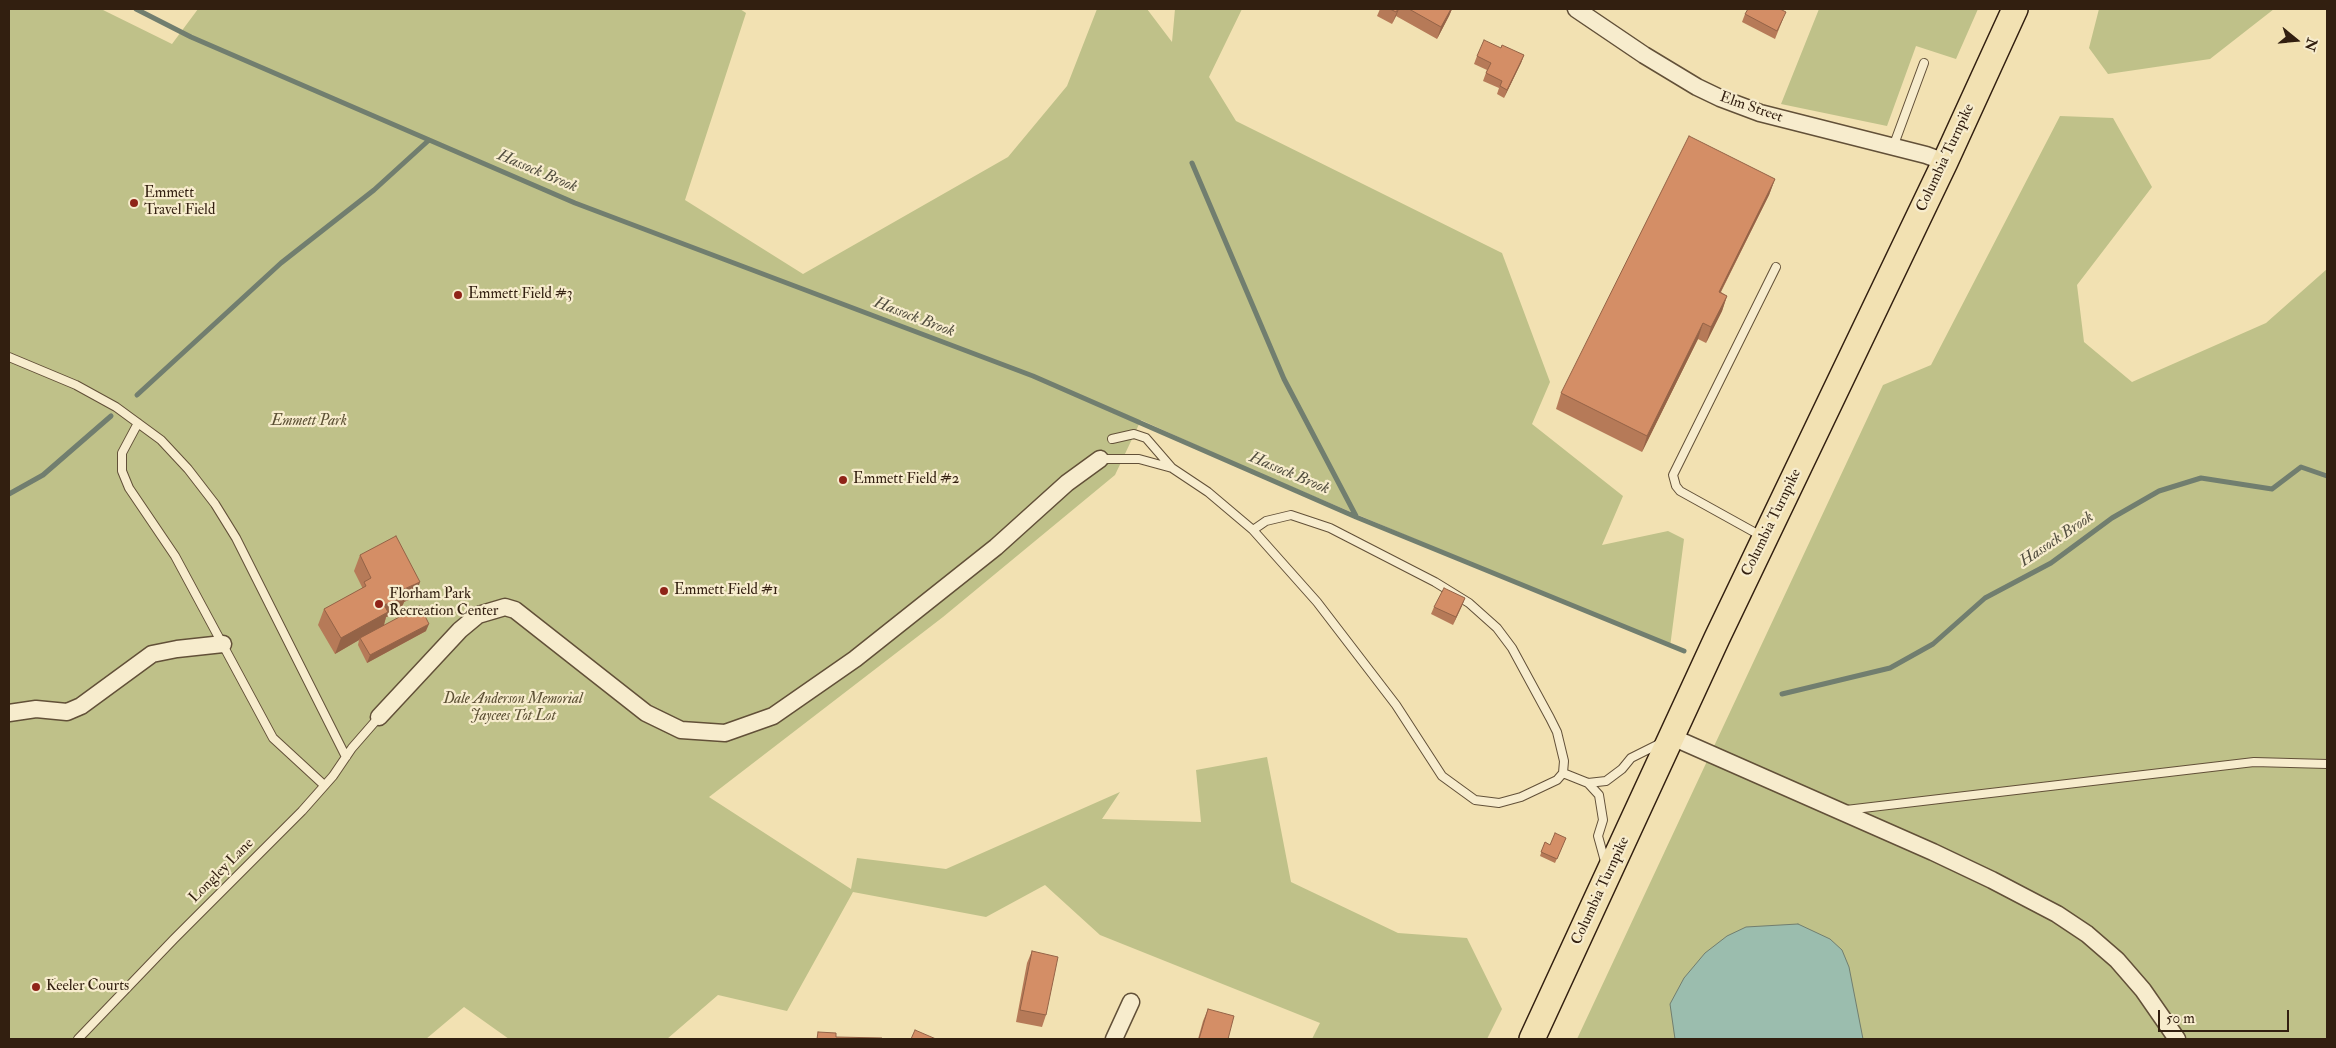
<!DOCTYPE html>
<style>
body{margin:0}
#map{position:relative;width:2336px;height:1048px;overflow:hidden;background:#f2e1b2;font-family:"IM FELL Double Pica",serif}
canvas{display:block}
.frame{position:absolute;inset:0;border:10px solid #321f10;pointer-events:none}
.north{position:absolute;left:2271px;top:15px;width:50px;height:50px;-webkit-text-stroke:4px #f7eccd;paint-order:stroke;rotate:107deg;font-size:14px;font-weight:700;line-height:20px;text-align:center;color:#321f10}
.north::after{content:'';display:block;margin:auto;width:18px;height:22px;background:#321f10;clip-path:polygon(50% 0,100% 100%,50% 72%,0 100%)}
.scale{position:absolute;left:2158px;top:1010px;width:131px;height:22px;box-sizing:border-box;border:2px solid #321f10;border-top:0;padding-left:6px;font-size:15px;line-height:18px;white-space:nowrap;color:#321f10;-webkit-text-stroke:4px #f7eccd;paint-order:stroke}
</style>
<div id="map">
<canvas width="2336" height="1048"></canvas>
<div class="frame"></div>
<div class="north">N</div>
<div class="scale">50 m</div>
</div>
<script>
const g = document.querySelector('canvas').getContext('2d');
g.lineJoin = 'round';
function paint(path, color) { g.fillStyle = color; g.fill(path, 'evenodd'); }
const toPath = rows => new Path2D(rows.map(r => 'M' + r).join(''));
function stroke(path, color, width, dash) { g.strokeStyle = color; g.lineWidth = width; g.lineCap = dash ? 'butt' : 'round'; g.setLineDash(dash || []); g.stroke(path); }
function label(font, color, halo, rows, align = 'center') {
  g.font = font + ' "IM FELL Double Pica",serif'; g.lineWidth = 4.5; g.setLineDash([]); g.textBaseline = 'middle'; g.strokeStyle = halo; g.fillStyle = color; for (const [text, x, y, turn = 0] of rows) {
    g.save(); g.translate(x, y); g.rotate((+turn || 0) * Math.PI / 180); g.textAlign = isNaN(turn) ? turn : align; if (halo) g.strokeText(text, 0, 0); g.fillText(text, 0, 0); g.restore();
  }
}
const green = toPath([
 [9,9,101,9,172,44,198,9,740,9,746,13,685,200,803,274,1008,157,1067,86,1097,9,1147,9,1172,42,1175,9,1242,9,1209,77,1236,121,1502,253,1550,382,1532,424,1623,496,1602,545,1668,531,1684,539,1670,647,1240,465,1141,420,1115,475,943,617,709,797,851,889,857,858,946,869,1120,792,1102,819,1201,822,1196,770,1267,757,1291,882,1398,933,1467,938,1502,1009,1487,1039,1312,1039,1320,1023,1100,935,1045,885,986,917,853,892,787,1011,718,995,667,1039,509,1039,464,1007,426,1039,9,1039],
 [1819,9,1978,9,1956,59,1916,46,1887,126,1781,104],
 [2099,9,2274,9,2210,59,2108,74,2089,48],
 [2060,116,2113,118,2152,187,2077,285,2084,342,2132,382,2266,323,2327,269,2327,1039,1577,1039,1883,385,1931,365]
]);
const water = toPath([
 [1798,924,1830,939,1842,950,1849,967,1863,1039,1675,1039,1670,1004,1684,978,1705,953,1727,936,1746,927,1798,924]
]);
const stream = toPath([
 [136,9,191,37,575,203,1033,376,1356,517,1684,651],
 [1192,163,1284,379,1356,516],
 [137,395,281,263,374,190,429,140],
 [9,494,43,475,111,416],
 [1782,694,1890,668,1933,644,1985,598,2051,563,2112,518,2159,491,2201,478,2272,489,2301,467,2327,476]
]);
const lane = toPath([
 [1893,147,1924,63],
 [9,357,76,385,116,407,161,440,188,469,215,504,236,538,346,757],
 [138,423,122,453,122,471,129,488,175,556,273,738,324,785],
 [1112,439,1134,434,1146,438,1172,468],
 [1100,459,1139,459,1172,468,1208,492,1253,530,1317,602,1396,705,1442,776,1475,800,1499,803,1521,797,1557,780,1563,773,1564,761,1557,732,1550,718,1512,648,1497,628,1469,603,1435,582,1330,528,1291,515,1266,521,1253,530],
 [1763,537,1680,491,1676,486,1673,475,1776,267],
 [1563,773,1588,783,1599,795,1603,820,1598,836,1606,865],
 [1588,783,1606,781,1622,769,1631,758,1661,743],
 [1846,810,2254,762,2327,764],
 [78,1039,174,939,302,811,333,776,352,748,379,717]
]);
const street = toPath([
 [1576,9,1644,55,1697,87,1720,98,1760,113,1926,155,1945,162],
 [9,713,36,709,67,712,81,706,152,654,177,649,223,644],
 [379,717,460,630,478,615,505,607,515,610,646,713,681,730,725,733,773,716,855,659,996,547,1067,483,1100,459],
 [1672,737,1933,852,1992,880,2057,914,2087,934,2117,960,2143,990,2177,1039],
 [1114,1039,1131,1002]
]);
const primary = toPath([
 [1532,1039,1717,638,1945,162,2015,9]
]);
const wall = toPath([
 [1380,9,1452,9,1449,16,1437,39,1396,16,1392,24,1377,16],
 [1745,14,1783,19,1775,39,1742,22],
 [1501,48,1524,55,1521,63,1504,98,1497,94,1499,88,1483,81,1487,70,1474,64,1477,56],
 [1775,179,1769,195,1721,292,1727,296,1722,311,1706,343,1698,339,1642,452,1556,409,1561,393],
 [360,555,420,582,414,597,404,602,400,612,386,617,384,625,426,631,367,663,358,645,359,640,335,654,318,625,324,609,362,589,362,587,354,571],
 [1465,598,1453,625,1431,614,1434,607],
 [1566,838,1555,863,1540,856,1545,842,1550,845],
 [1032,951,1046,1015,1042,1027,1016,1022,1027,963],
 [1208,1009,1228,1039,1198,1039,1203,1021]
]);
const shadedWall = toPath([
 [1398,9,1399,9,1396,16,1392,24],
 [1451,9,1452,9,1449,16,1437,39,1441,27],
 [1524,55,1521,63,1504,98,1507,90],
 [1775,179,1769,195,1713,307,1719,292],
 [1727,296,1722,311,1706,343,1711,327],
 [1703,323,1698,339,1642,452,1647,436],
 [420,582,414,597,404,602,400,612,386,617,383,628,360,638,359,640,335,654,341,638,384,605,402,590],
 [1465,598,1462,606,1453,625,1456,617],
 [429,624,426,631,367,663,370,655]
]);
const building = toPath([
 [1390,9,1398,9,1396,12,1390,9],
 [1409,9,1451,9,1441,27,1409,9],
 [1748,9,1780,9,1786,12,1777,31,1745,14,1748,9],
 [1484,40,1501,48,1502,45,1524,55,1507,90,1500,86,1502,81,1486,73,1491,63,1477,56,1484,40],
 [1689,136,1775,179,1719,292,1727,296,1711,327,1703,323,1647,436,1561,393,1689,136],
 [396,536,420,582,402,590,406,596,384,605,388,612,341,638,324,609,366,586,364,582,371,578,360,555,396,536],
 [1444,588,1465,598,1456,617,1434,607,1444,588],
 [420,606,429,624,370,655,360,638,420,606],
 [1555,833,1566,838,1557,859,1541,852,1545,842,1550,845,1555,833],
 [1032,951,1058,957,1046,1015,1020,1010,1032,951],
 [1208,1009,1234,1016,1228,1039,1199,1039,1208,1009],
 [915,1030,936,1039,911,1039,915,1030],
 [818,1032,836,1033,836,1037,882,1038,882,1039,817,1039,818,1032]
]);
const markers = [
 [134,203,5,"#8f2418"],
 [458,295,5,"#8f2418"],
 [843,480,5,"#8f2418"],
 [664,591,5,"#8f2418"],
 [379,604,5,"#8f2418"],
 [36,987,5,"#8f2418"]
];
const streetNames = [
 ["Elm Street",1751,108,19],
 ["Columbia Turnpike",1946,158,-65],
 ["Columbia Turnpike",1772,523,-64],
 ["Longley Lane",222,871,-45],
 ["Columbia Turnpike",1601,891,-65]
];
const poiNames = [
 ["Emmett",144,194],
 ["Travel Field",144,211],
 ["Emmett Field #3",468,295],
 ["Emmett Field #2",853,480],
 ["Emmett Field #1",674,591],
 ["Florham Park",389,595],
 ["Recreation Center",389,612],
 ["Keeler Courts",46,987]
];
const parkNames = [
 ["Emmett Park",309,422],
 ["Dale Anderson Memorial",513,700],
 ["Jaycees Tot Lot",513,717]
];
const waterNames = [
 ["Hassock Brook",537,172,23],
 ["Hassock Brook",914,318,21],
 ["Hassock Brook",1289,474,23],
 ["Hassock Brook",2057,540,-34]
];
paint(green, '#bfc189');
paint(water, '#9bbdae');
stroke(water, '#717e6f', 1);
stroke(stream, '#717e6f', 5);
stroke(lane, '#625038', 10);
stroke(street, '#625038', 19);
stroke(primary, '#321f10', 28);
stroke(lane, '#f7eccd', 8);
stroke(street, '#f7eccd', 16);
stroke(primary, '#f2e1b2', 25);
paint(wall, '#b67a58');
paint(shadedWall, '#946347');
paint(building, '#d48e66');
stroke(building, '#946347', 1);
for (const [x, y, r, color] of markers) { const dot = new Path2D(); dot.arc(x, y, r, 0, 2 * Math.PI); g.fillStyle = color; g.fill(dot); stroke(dot, '#f7eccd', 2); }
label('15px', '#321f10', '#f7eccd', streetNames);
label('15px', '#321f10', '#f7eccd', poiNames, 'left');
label('italic 15px', '#5c5034', '#f7eccd', parkNames);
label('italic 16px', '#524e3f', '#f7eccd', waterNames);
</script>
